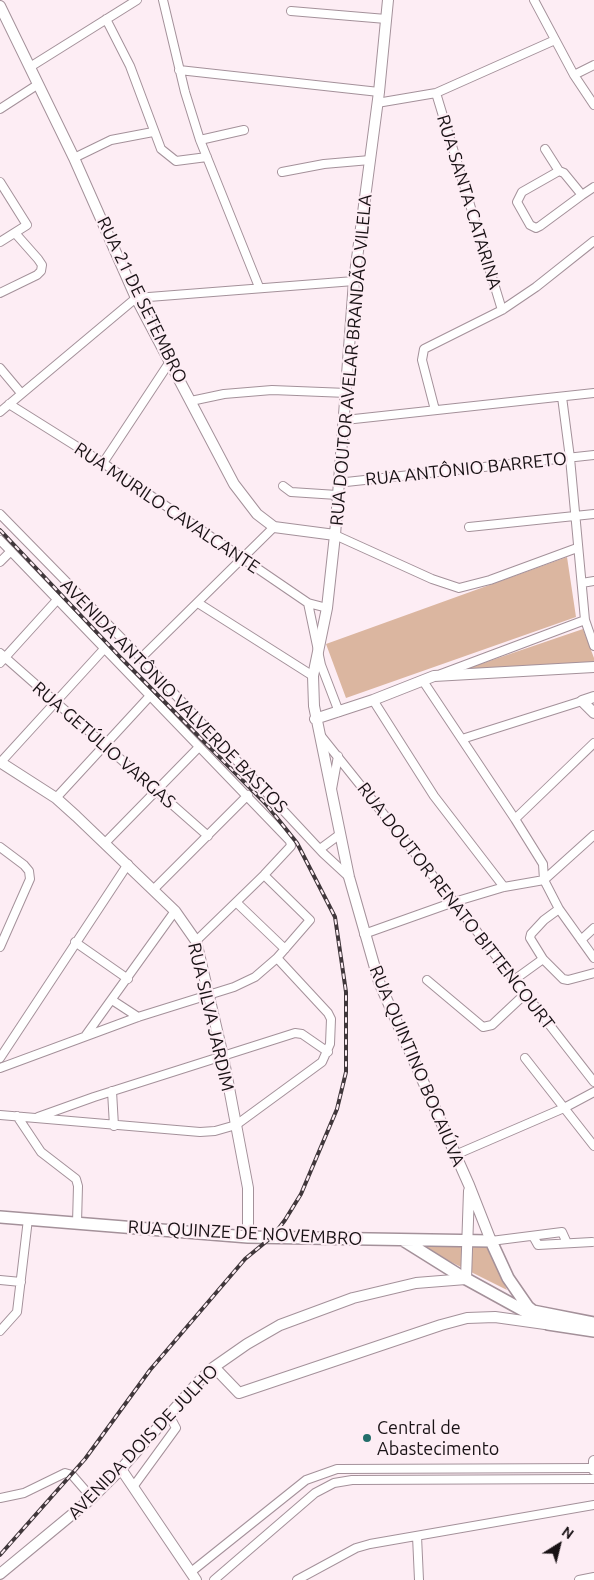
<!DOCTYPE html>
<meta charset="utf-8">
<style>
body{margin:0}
#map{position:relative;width:594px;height:1580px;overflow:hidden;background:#fdedf4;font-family:Ubuntu,sans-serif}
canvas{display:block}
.north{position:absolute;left:534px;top:1520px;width:50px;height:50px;-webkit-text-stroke:4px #fdedf4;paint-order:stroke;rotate:36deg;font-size:14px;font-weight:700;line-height:20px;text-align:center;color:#191215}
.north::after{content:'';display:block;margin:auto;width:18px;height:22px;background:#191215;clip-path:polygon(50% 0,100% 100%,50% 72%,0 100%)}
</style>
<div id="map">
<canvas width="594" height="1580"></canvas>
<div class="north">N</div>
</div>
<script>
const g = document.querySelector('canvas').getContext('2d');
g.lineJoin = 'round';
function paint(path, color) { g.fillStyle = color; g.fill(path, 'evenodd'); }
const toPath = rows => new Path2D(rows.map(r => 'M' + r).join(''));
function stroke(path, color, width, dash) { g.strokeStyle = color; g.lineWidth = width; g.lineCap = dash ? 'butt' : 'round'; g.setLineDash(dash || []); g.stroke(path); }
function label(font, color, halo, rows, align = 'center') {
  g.font = font + ' Ubuntu,sans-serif'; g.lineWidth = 4.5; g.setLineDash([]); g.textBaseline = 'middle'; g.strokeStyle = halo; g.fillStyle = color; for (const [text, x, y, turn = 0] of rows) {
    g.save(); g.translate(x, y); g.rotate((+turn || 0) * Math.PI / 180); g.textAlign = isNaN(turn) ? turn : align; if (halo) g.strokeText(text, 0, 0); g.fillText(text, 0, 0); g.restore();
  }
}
const green = toPath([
 [567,557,576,617,346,698,326,644],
 [583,629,594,658,594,664,460,671],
 [425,1243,488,1247,507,1290,425,1249]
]);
const minor = toPath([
 [163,0,185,92,200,140,259,287],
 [534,0,574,75,594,105],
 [291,11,386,19],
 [106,19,130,66,161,149,176,161,207,157],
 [30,67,137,0],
 [179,70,379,92],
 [574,75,594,65],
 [436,93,502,310],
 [377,103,436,93,555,40],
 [0,109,37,85],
 [200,140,244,130],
 [545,149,559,171],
 [74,158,111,140,153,132],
 [282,172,324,164,370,160],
 [0,182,27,225,0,242],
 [582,195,564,173,559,171,522,192,517,202,530,225,536,228,540,226,582,195,594,187],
 [0,293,37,275,41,271,42,265,38,259,15,233],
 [0,368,21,393],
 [562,397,570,458,585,620,594,646],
 [191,401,224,394,272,390,347,393],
 [9,404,103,463,308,603,327,608],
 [435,410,422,360,424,349,502,310,536,287,594,241],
 [0,412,136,298,354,281],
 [345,420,594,393],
 [103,463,171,360],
 [337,483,594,455],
 [283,486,291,492,337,495],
 [0,514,141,658,323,853,349,877],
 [469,527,594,514],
 [335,535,432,579,459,588,490,580,577,548],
 [0,540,290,841,291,846,264,875,196,941],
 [0,562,11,551],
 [582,583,594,581],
 [198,603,313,676],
 [308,603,321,665,339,712],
 [0,653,208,836],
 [141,658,274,527],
 [0,663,57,600],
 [441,674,585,620],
 [423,681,515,819,543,864,544,880,559,909,594,958],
 [373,700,434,796,504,887],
 [321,736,454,902,594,1082],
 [462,739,582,701],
 [0,763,104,649],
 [332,789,338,756],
 [56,798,149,697],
 [515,819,594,743],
 [105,843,199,747],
 [0,847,24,865,29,871,30,879,0,947],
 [320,849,339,835],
 [154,889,248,795],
 [237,903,285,949],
 [559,909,544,920,531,934,530,938,543,959,563,979,568,980,594,973],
 [364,934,454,902,504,887,544,880,594,835],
 [581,940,594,928],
 [75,942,128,979],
 [427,980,483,1027,492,1025,525,994],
 [514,980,543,959],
 [112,1000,138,1017],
 [86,1035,175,911],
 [0,1058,128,864],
 [525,1058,594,1146],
 [0,1068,138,1017,234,987,255,977,277,958,310,920,264,875],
 [112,1091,114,1126],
 [0,1115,200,1132,215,1131,236,1125,322,1062,330,1044,331,1019,328,1013,277,958],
 [17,1116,41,1152,76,1179,78,1186,77,1223],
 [38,1117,94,1097,295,1033,302,1034,328,1052],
 [455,1155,564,1108,594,1092],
 [533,1236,538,1245,592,1242],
 [491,1241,562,1232,567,1243],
 [0,1280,21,1282],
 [0,1331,17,1312,28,1219],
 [133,1487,176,1428,169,1415],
 [0,1498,24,1493,65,1473,72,1475,92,1498],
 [417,1536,419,1580],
 [191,1572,306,1480,337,1469,594,1468],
 [214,1580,315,1493,334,1483,352,1480,594,1479],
 [297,1580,356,1548,370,1544,594,1505],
 [579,1580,594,1577]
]);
const tertiary = toPath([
 [388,0,379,92,354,281,335,535,327,608,313,676,314,706,349,877,379,982,469,1185,491,1241],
 [0,6,74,158,136,298,234,484,257,514,274,527,335,535],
 [594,697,582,701,594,713],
 [315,719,373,700,434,676,594,667],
 [0,762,56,798,76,816,175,911,196,941,223,1056,248,1188,248,1237],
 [214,1367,239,1393,441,1325,467,1318,495,1317,545,1324],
 [594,1461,594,1470],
 [121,1469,196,1580],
 [0,1574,92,1498,121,1469,201,1379,214,1367,247,1344,280,1325,353,1298,416,1283,466,1279,469,1191]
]);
const secondary = toPath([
 [0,1217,248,1237,491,1241,508,1278,528,1307,533,1311,594,1323],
 [403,1240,459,1275,548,1324,594,1331]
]);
const rail = toPath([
 [0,530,121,658,266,804,297,843,335,917,346,992,346,1072,337,1109,301,1194,285,1220,273,1236,245,1259,150,1370,85,1459,0,1555]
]);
const markers = [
 [367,1438,5,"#236e6a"]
];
const streetNames = [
 ["RUA SANTA CATARINA",469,202,73],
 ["RUA 21 DE SETEMBRO",142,300,64],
 ["RUA DOUTOR AVELAR BRANDÃO VILELA",351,360,-85],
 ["RUA ANTÔNIO BARRETO",466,469,-6],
 ["RUA MURILO CAVALCANTE",167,508,34],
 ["AVENIDA ANTÔNIO VALVERDE BASTOS",174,696,46],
 ["RUA GETÚLIO VARGAS",104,745,41],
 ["RUA DOUTOR RENATO BITTENCOURT",456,906,52],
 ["RUA SILVA JARDIM",211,1017,77],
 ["RUA QUINTINO BOCAIÚVA",417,1066,67],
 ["RUA QUINZE DE NOVEMBRO",245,1233,3],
 ["AVENIDA DOIS DE JULHO",143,1442,-46]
];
const poiNames = [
 ["Central de",377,1428],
 ["Abastecimento",377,1449]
];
paint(green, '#dbb6a0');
stroke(minor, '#a4919a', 10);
stroke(tertiary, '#a4919a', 12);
stroke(secondary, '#a4919a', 14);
stroke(minor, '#fff', 8);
stroke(tertiary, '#fff', 10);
stroke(secondary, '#fff', 11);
stroke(rail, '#40373b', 4);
stroke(rail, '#fdedf4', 2, [5.5]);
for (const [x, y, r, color] of markers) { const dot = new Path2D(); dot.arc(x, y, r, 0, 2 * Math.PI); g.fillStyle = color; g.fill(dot); stroke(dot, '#fdedf4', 2); }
label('18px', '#191215', '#fdedf4', streetNames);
label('18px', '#191215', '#fdedf4', poiNames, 'left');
</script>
